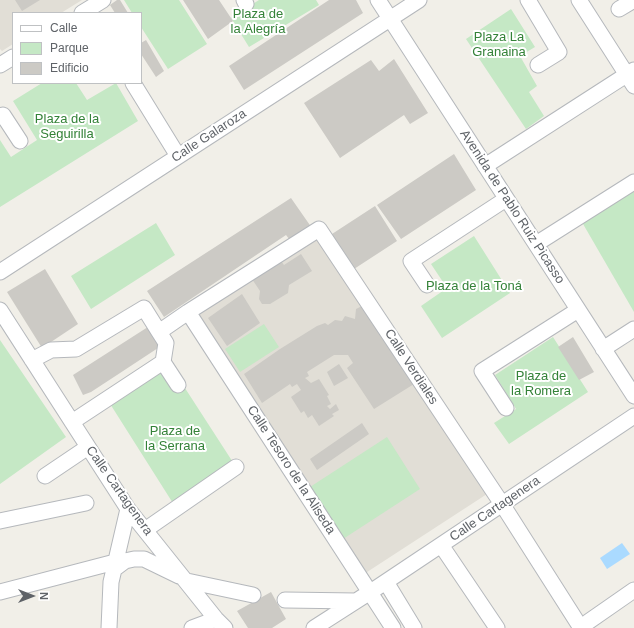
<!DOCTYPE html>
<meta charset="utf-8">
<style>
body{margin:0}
#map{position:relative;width:634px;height:628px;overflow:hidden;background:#f1efe8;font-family:Helvetica,sans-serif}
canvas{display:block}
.legend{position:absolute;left:12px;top:12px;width:130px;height:72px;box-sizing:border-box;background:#fff;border:1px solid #bfc1c3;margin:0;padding:5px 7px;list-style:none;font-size:12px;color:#5f6368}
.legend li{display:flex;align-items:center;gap:8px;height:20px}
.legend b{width:20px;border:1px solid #bfc1c3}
.north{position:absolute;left:12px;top:576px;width:40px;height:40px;-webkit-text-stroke:3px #fff;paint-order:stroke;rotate:90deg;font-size:11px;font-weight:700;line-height:16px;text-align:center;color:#5f6368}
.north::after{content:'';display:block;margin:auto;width:14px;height:18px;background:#5f6368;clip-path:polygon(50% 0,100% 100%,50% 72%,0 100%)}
</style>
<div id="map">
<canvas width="634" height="628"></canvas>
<ul class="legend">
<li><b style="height:5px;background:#fff"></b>Calle</li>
<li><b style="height:11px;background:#c5e8c5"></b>Parque</li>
<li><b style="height:11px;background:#cccac5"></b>Edificio</li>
</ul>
<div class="north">N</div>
</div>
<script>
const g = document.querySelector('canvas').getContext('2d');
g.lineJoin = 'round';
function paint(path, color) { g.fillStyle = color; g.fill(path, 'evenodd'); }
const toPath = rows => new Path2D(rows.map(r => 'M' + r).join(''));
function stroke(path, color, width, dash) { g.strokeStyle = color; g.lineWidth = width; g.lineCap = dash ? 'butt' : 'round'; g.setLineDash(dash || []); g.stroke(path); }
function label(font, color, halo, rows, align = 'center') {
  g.font = font + ' Helvetica,sans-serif'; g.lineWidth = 4; g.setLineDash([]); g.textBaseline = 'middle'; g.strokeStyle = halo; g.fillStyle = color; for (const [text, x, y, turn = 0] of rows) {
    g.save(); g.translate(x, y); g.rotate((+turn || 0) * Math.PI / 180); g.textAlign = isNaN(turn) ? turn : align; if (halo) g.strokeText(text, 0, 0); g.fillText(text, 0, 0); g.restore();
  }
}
const education = toPath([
 [0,0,82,0,61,13,13,13,13,44,2,51,0,49],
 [317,233,487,494,364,574,197,315]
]);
const green = toPath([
 [124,0,179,0,207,44,168,69,141,27,141,13,132,13],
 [259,0,316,0,319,5,249,47,231,18],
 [511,9,535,47,520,56,537,86,529,92,544,116,526,129,466,39],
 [42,83,76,83,87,100,116,83,138,121,0,207,0,140,11,157,37,140,13,101],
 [634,182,634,312,579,217],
 [156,223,175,255,91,309,71,276],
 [474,236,510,293,442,338,421,306,447,288,431,264],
 [264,324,279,347,240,372,225,349],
 [553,337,588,392,509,444,494,423,516,409,495,375],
 [0,340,66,437,0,484],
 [163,362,183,385,236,467,176,508,107,399],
 [387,437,420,489,343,539,310,487]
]);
const water = toPath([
 [622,543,630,554,607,569,600,558]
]);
const building = toPath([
 [15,0,40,0,22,11],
 [117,0,120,0,128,13,115,13,110,5],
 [183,0,219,0,233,21,208,39],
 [329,0,356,0,363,13,244,90,229,66],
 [146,40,164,71,156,77,141,54,141,43],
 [394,59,428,113,410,124,404,115,340,158,304,103,371,60,379,71],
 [454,154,476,190,401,239,377,205],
 [291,198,314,231,293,244,286,235,164,317,147,291],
 [375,206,397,241,354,269,332,234],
 [301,254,312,271,289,285,288,293,270,304,262,304,259,299,260,291,252,279,281,261,284,265],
 [45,269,78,324,42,348,7,292],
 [242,294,260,323,227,346,208,318],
 [362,306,414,384,374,409,347,368,353,363,348,355,334,355,307,372,309,376,305,378,311,383,319,379,329,395,327,396,331,404,327,406,330,409,336,404,339,410,332,414,334,416,319,426,312,415,308,418,304,411,301,413,291,397,301,390,297,384,292,387,290,384,262,403,244,374,280,349,317,326,325,323,328,325,335,320,342,321,345,316,355,319,356,309],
 [151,325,162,342,158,348,117,375,91,392,83,395,73,375],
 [573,337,594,372,579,380,558,347],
 [339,364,348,378,334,386,327,372],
 [362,423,369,434,317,470,310,459],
 [271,592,286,619,272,628,248,628,237,611]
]);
const minor = toPath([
 [244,0,246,4],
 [378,0,634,396],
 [528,0,559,52,538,65],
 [579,0,634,86],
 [619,9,634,0],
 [82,13,103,0],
 [0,65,13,57],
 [133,83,178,156],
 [0,117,3,115,20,141],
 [485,166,634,70],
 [536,244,634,182],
 [0,272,419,0],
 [427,285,411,261,506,199],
 [0,310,128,509,216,619,225,628],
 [188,312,393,628],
 [159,332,166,343,163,362],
 [603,349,634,329],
 [32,360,51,350,76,349,144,308,159,332,188,312,319,229,502,504,581,628],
 [506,408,482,371,578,310],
 [72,422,163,362,178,385],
 [45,476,88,447],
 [0,521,86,503],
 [145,530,236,467],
 [441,545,497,628],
 [113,570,125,561,134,559,144,559,179,576],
 [187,581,253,595],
 [386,582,414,628],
 [0,592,115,562],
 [285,600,356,601],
 [588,622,634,590],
 [109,628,111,582,128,509],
 [192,628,216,619],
 [314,628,378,587,634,416]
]);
const parkNames = [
 ["Plaza de",258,14],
 ["la Alegría",258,29],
 ["Plaza La",499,37],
 ["Granaina",499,52],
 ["Plaza de la",67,119],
 ["Seguirilla",67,134],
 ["Plaza de la Toná",474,286],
 ["Plaza de",541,376],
 ["la Romera",541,391],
 ["Plaza de",175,431],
 ["la Serrana",175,446]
];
const streetNames = [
 ["Calle Galaroza",209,136,-33],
 ["Avenida de Pablo Ruiz Picasso",512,207,57],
 ["Calle Verdiales",411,367,57],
 ["Calle Tesoro de la Aliseda",291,470,57],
 ["Calle Cartagenera",119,491,55],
 ["Calle Cartagenera",495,509,-34]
];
paint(education, '#e1ded6');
paint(green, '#c5e8c5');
paint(water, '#aadaff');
paint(building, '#cccac5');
stroke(minor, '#b5b8bc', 17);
stroke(minor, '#fff', 15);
label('13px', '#348238', '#fff', parkNames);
label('13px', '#5f6368', '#fff', streetNames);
</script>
